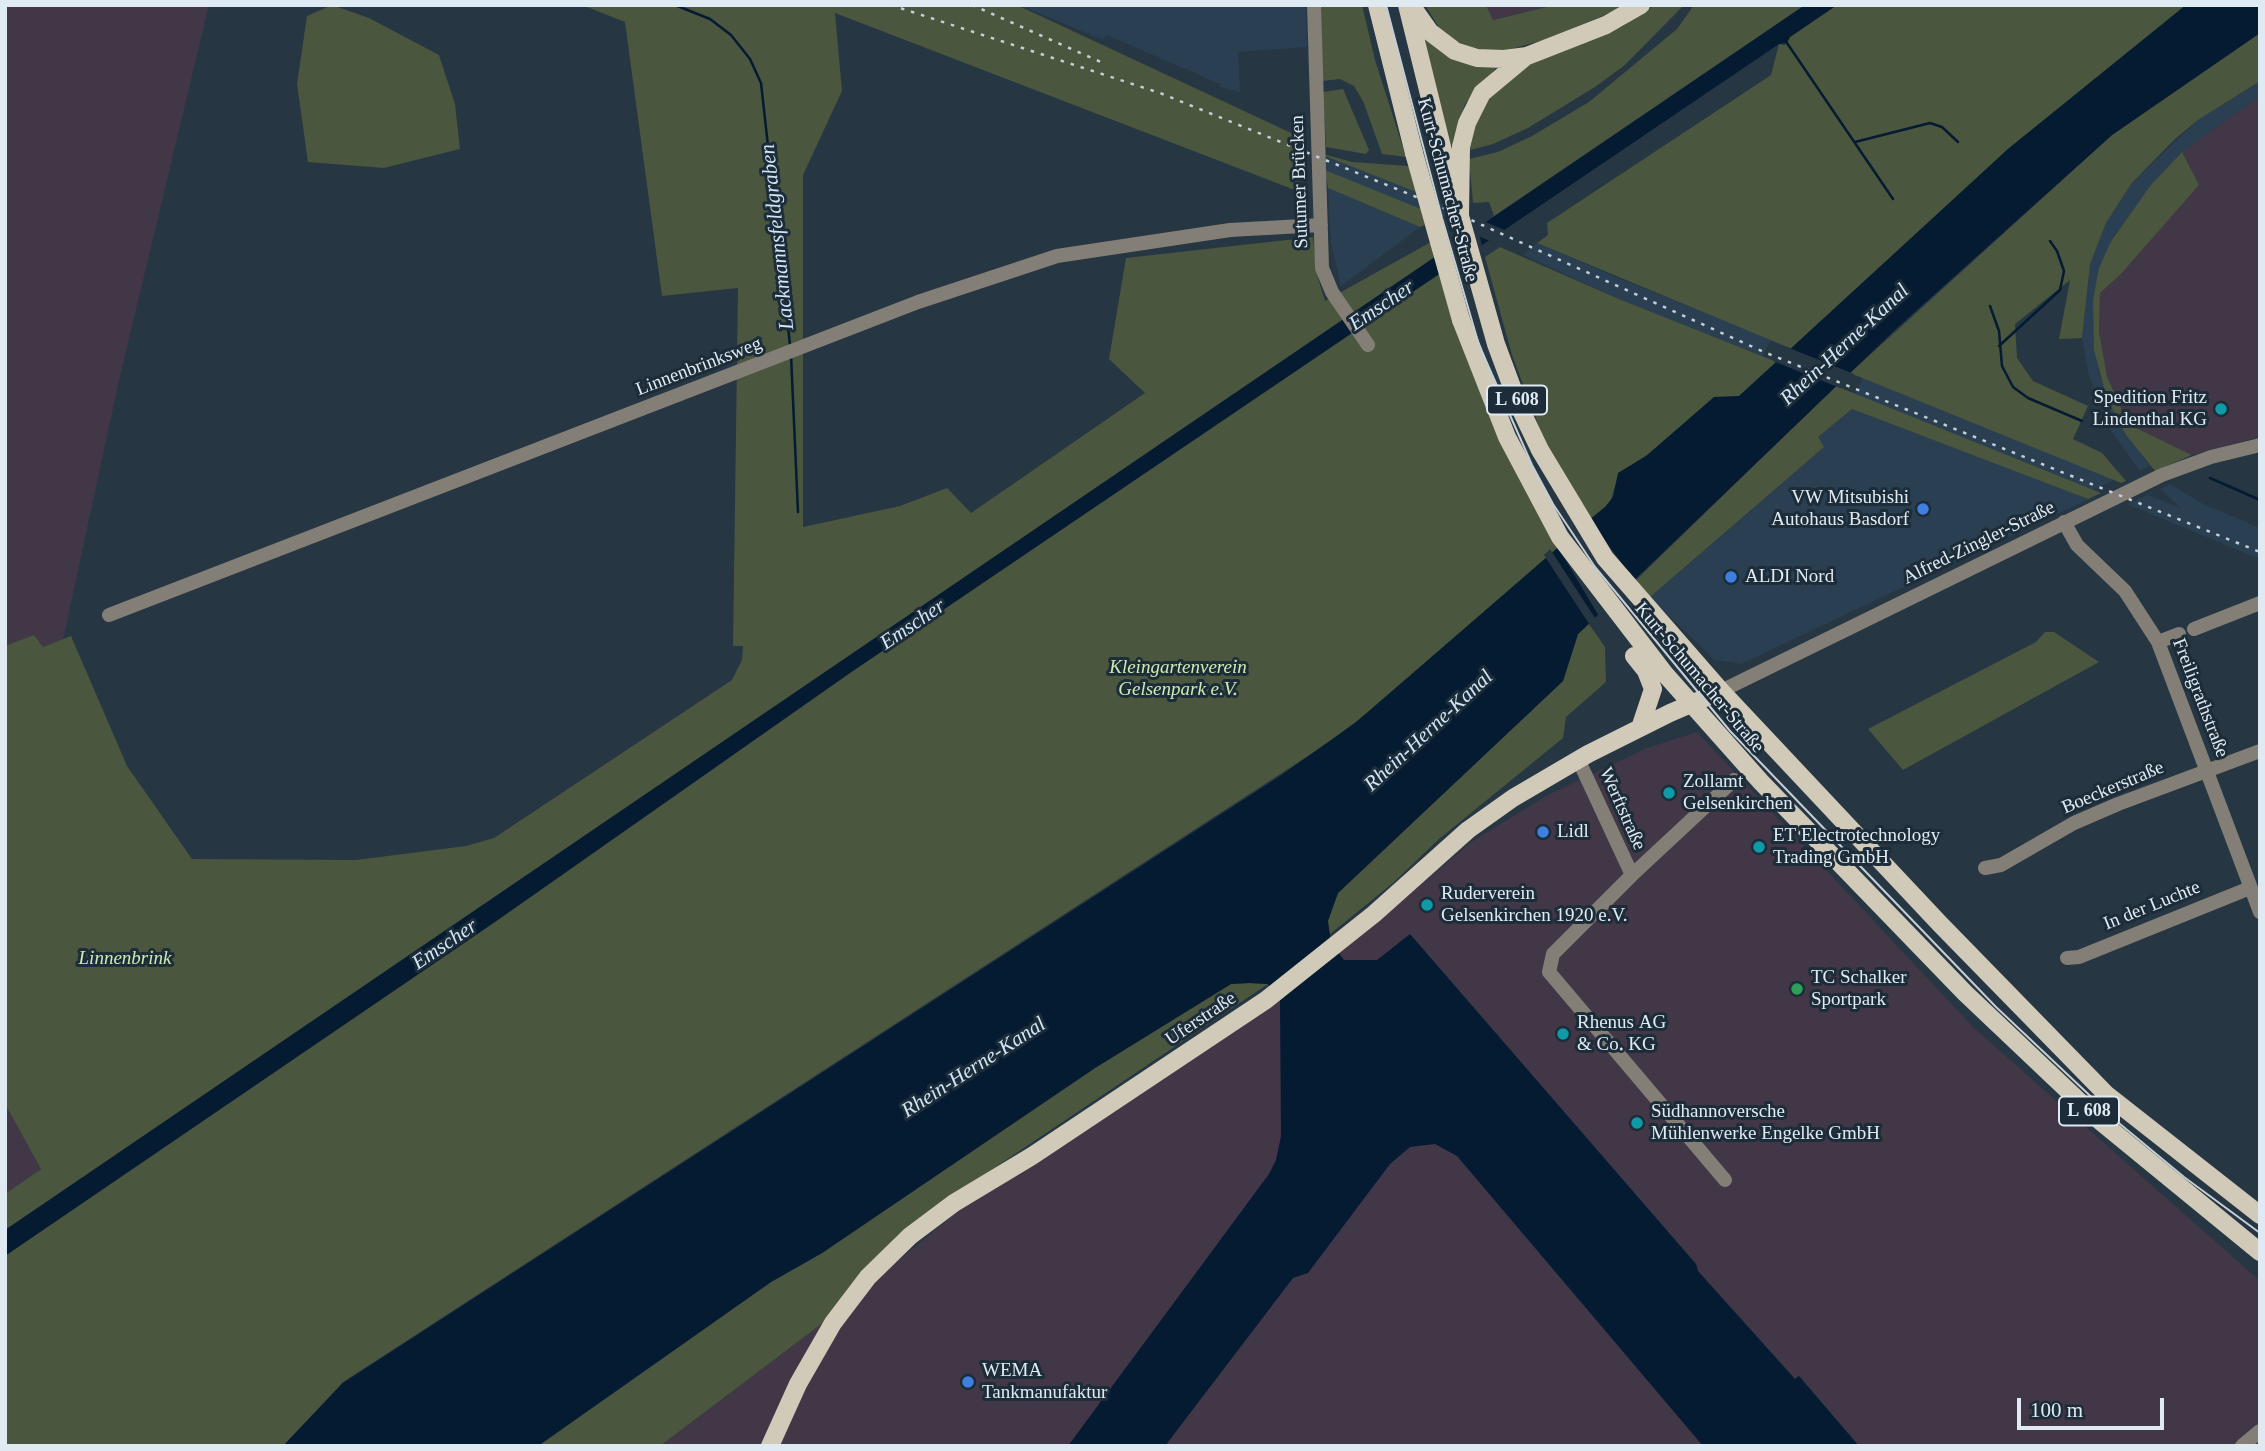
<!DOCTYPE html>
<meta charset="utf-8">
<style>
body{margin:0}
#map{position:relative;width:2265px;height:1451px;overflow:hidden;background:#263643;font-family:"Times New Roman",serif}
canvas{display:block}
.frame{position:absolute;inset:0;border:7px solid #e0eaf2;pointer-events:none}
.scale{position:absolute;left:2017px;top:1398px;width:147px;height:32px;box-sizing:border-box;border:4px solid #e0eaf2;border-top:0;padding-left:9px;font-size:21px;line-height:24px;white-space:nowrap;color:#e0eaf2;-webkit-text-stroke:5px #1c2c38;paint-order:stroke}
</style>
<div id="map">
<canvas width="2265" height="1451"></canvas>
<div class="frame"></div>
<div class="scale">100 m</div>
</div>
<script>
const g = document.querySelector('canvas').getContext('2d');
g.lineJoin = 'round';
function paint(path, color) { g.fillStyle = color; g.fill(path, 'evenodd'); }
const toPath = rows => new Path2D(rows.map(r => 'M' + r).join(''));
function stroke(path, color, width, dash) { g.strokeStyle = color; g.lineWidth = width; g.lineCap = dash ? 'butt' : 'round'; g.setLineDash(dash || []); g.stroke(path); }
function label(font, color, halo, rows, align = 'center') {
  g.font = font + ' "Times New Roman",serif'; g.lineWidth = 6; g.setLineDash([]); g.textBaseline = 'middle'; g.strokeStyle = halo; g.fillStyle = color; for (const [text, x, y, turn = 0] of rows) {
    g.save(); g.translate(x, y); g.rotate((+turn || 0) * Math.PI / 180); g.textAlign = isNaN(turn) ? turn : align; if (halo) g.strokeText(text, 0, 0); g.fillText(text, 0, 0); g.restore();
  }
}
const built = toPath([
 [1019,5,1306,5,1307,47,1238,52,1240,92,1220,87,1220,84,1107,35,1103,40],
 [2260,81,2260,96,2182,152,2150,186,2110,243,2099,268,2093,323,2099,374,2117,420,2150,466,2140,471,2107,425,2088,372,2082,338,2090,264,2106,223,2131,184,2198,120],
 [1325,156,1416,192,1455,209,1439,220,1325,170],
 [1328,188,1420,227,1341,286,1331,243],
 [1537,243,1604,272,1771,340,1762,356,1619,299,1523,255],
 [1863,378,2114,480,2093,490,1855,394],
 [1852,409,2089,499,1741,664,1715,660,1650,597,1824,447,1818,437],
 [2170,484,2203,504,2260,528,2260,559,2127,504,2148,495,2182,509,2160,489]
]);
const industrial = toPath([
 [5,5,209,5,118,385,63,640,5,660],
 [1486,5,1555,5,1493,20],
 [2260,96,2260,437,2192,455,2128,424,2107,376,2099,332,2100,293,2120,275,2198,185,2182,152],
 [1697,732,1974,1028,2260,1281,2260,1446,660,1446,824,1322,964,1206,1393,908,1471,842,1546,796,1647,748],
 [5,1104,41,1169,5,1194]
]);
const green = toPath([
 [332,5,369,18,439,55,455,104,460,149,384,168,308,162,297,84,307,16],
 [582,5,1017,5,1302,138,1300,192,835,13,842,91,803,175,803,527,900,506,947,488,971,513,1145,393,1109,359,1126,258,1313,237,1318,278,1325,301,1431,242,1498,433,1557,548,1375,707,1328,743,343,1382,283,1446,5,1446,5,1194,41,1169,5,1104,5,646,34,635,43,647,71,636,127,766,192,859,356,860,466,846,494,838,732,680,742,660,743,646,733,646,738,288,662,296,625,22],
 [1319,5,1362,5,1375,60,1406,157,1382,154,1363,101,1354,86,1340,79,1322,81],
 [1425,5,1486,5,1493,20,1555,5,1629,5,1544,40,1504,51,1477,50,1456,41,1440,29],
 [1655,5,1684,5,1625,65,1595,87,1528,128,1493,144,1470,150,1475,123,1490,95,1524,67,1623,26],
 [1694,5,1805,5,1494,216,1489,202,1473,203,1469,159,1498,152,1532,136,1589,102,1677,29],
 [1837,5,2186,5,2008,149,1792,349,1537,243,1548,235,1547,223,1771,75,1779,44,1785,45,1790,37],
 [1422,30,1498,66,1465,104,1452,146,1449,145],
 [2260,33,2260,81,2198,120,2175,139,2131,184,2106,223,2090,264,2082,338,2059,339,2070,280,2015,324,2017,358,2033,381,2088,406,2073,439,2102,453,2126,481,2121,483,1850,373,2112,135],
 [1343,89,1369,150,1366,154,1326,147,1323,92],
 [2182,152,2199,185,2120,275,2100,293,2099,332,2107,376,2128,424,2192,455,2155,471,2126,435,2107,399,2094,350,2093,300,2099,268,2110,243,2150,186],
 [1327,155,1352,162,1409,166,1416,192,1325,156],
 [1325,170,1421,209,1425,225,1420,227,1328,188],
 [1500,247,1619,299,1777,362,1739,396,1619,473,1610,503,1591,518,1545,443,1512,355,1485,257],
 [1836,386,2101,493,2088,499,1852,409,1818,437,1824,447,1650,597,1636,580],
 [1589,624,1605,647,1606,682,1566,717,1563,738,1439,839,1393,883,1330,934,1327,921,1338,893,1563,681,1578,634],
 [2045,632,2054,632,2099,662,1903,770,1868,729,2036,642],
 [1249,983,1268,984,939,1205,824,1322,660,1446,538,1446,771,1282,822,1253,1095,1068,1231,984]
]);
const water = toPath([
 [1805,5,1837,5,1790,37,1787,43,1779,44,850,673,495,922,5,1256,5,1230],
 [2186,5,2260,5,2260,33,2112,135,1897,328,1578,634,1563,681,1338,893,1328,921,1331,943,1344,960,1377,960,1410,934,1696,1264,1698,1271,1795,1379,1799,1376,1859,1446,1703,1446,1457,1156,1435,1144,1410,1147,1390,1164,1308,1273,1293,1278,1165,1446,1068,1446,1269,1174,1276,1160,1281,1136,1280,1001,1268,984,1249,983,1231,984,1095,1068,822,1253,771,1282,538,1446,283,1446,343,1383,1280,776,1355,723,1605,507,1613,497,1618,473,1646,456,1714,397,1739,396,2008,149]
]);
const pier = toPath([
 [1481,220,1511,233,1495,243,1480,237,1483,251,1441,280,1433,253],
 [1788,347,1792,349,1854,374,1840,388,1773,361],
 [1587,516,1637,584,1600,618,1556,544],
 [1550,549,1597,621,1591,627,1544,555]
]);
const stream = toPath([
 [675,5,710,19,731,35,750,59,761,83,790,345],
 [1787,43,1893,199],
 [1855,142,1930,123,1942,127,1958,142],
 [1990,306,1999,331,2002,366,2013,387,2028,398,2082,421],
 [1999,346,2060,290,2064,271,2057,251,2050,241],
 [791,355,798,512],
 [2210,478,2260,500]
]);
const minor = toPath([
 [1314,5,1322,268,1332,292,1368,345],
 [2064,522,2077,545,2125,591,2158,642,2260,912],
 [109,615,918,302,1057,256,1230,230,1321,225],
 [2194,629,2260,603],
 [2158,642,2179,634],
 [1721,691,2162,475,2211,457,2260,445],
 [1578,759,1632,875],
 [1985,868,2001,865,2074,823,2118,804,2260,751],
 [2067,958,2079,957,2250,888],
 [1725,1180,1549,972,1553,954,1632,875,1734,780],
 [2242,1446,2260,1431]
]);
const major = toPath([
 [1377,5,1414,153],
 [1407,5,1443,151],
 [1411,5,1430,32,1455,51,1477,58,1504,59,1527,56,1606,25,1641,5],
 [1461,147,1467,123,1482,93,1524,58],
 [1460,216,1496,344,1519,406,1540,450,1605,558,1721,691,1940,924,2106,1094,2260,1215],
 [1461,320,1507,437,1560,537,1665,674,1761,782,1965,993,2100,1121,2260,1252],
 [1634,656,1646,671,1653,689,1640,728],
 [770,1446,798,1384,833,1323,868,1277,910,1236,954,1203,1032,1156,1266,1000,1374,914,1468,830,1513,798,1588,754,1670,713,1721,691]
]);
const tram = toPath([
 [1386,5,1442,218,1479,345,1532,465,1553,504,1595,567,1730,731,1996,1007,2120,1124,2184,1177,2260,1233]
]);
const rail = toPath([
 [891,5,1160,93,1451,211,1764,352,2260,552],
 [972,5,1103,63]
]);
const majorBridge = toPath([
 [1443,151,1455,196],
 [1414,153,1461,320],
 [1460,216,1461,147]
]);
const markers = [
 [2221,409,7,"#0f9aa8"],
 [1923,509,7,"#3f7fe0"],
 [1731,577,7,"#3f7fe0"],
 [1669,793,7,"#0f9aa8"],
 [1543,832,7,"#3f7fe0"],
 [1759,847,7,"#0f9aa8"],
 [1427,905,7,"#0f9aa8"],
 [1797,989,7,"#2e9e5b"],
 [1563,1034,7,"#0f9aa8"],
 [1637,1123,7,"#0f9aa8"],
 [968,1382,7,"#3f7fe0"]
];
const shields = [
 [1517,400,60],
 [2089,1111,60]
];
const shieldNames = [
 ["L 608",1517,400],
 ["L 608",2089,1111]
];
const streetNames = [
 ["Sutumer Brücken",1300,182,-92],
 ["Kurt-Schumacher-Straße",1447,190,75],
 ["Linnenbrinksweg",699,367,-21],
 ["Alfred-Zingler-Straße",1979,543,-26],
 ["Kurt-Schumacher-Straße",1699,678,50],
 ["Freiligrathstraße",2200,698,69],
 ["Boeckerstraße",2113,788,-23],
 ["Werftstraße",1622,809,66],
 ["In der Luchte",2152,906,-22],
 ["Uferstraße",1201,1019,-34]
];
const poiNames = [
 ["Spedition Fritz",2207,398,"right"],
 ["Lindenthal KG",2207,420,"right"],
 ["VW Mitsubishi",1909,498,"right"],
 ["Autohaus Basdorf",1909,520,"right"],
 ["ALDI Nord",1745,577],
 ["Zollamt",1683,782],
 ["Gelsenkirchen",1683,804],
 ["Lidl",1557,832],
 ["ET Electrotechnology",1773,836],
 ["Trading GmbH",1773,858],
 ["Ruderverein",1441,894],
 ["Gelsenkirchen 1920 e.V.",1441,916],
 ["TC Schalker",1811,978],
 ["Sportpark",1811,1000],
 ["Rhenus AG",1577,1023],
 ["& Co. KG",1577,1045],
 ["Südhannoversche",1651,1112],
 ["Mühlenwerke Engelke GmbH",1651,1134],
 ["WEMA",982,1371],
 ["Tankmanufaktur",982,1393]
];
const parkNames = [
 ["Kleingartenverein",1178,668],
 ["Gelsenpark e.V.",1178,690],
 ["Linnenbrink",125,959]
];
const waterNames = [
 ["Lackmannsfeldgraben",778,237,-96],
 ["Emscher",1382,306,-34],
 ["Rhein-Herne-Kanal",1845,345,-43],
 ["Emscher",913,625,-34],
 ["Rhein-Herne-Kanal",1429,731,-43],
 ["Emscher",445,945,-34],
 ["Rhein-Herne-Kanal",974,1068,-33]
];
paint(built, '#2a4052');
paint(industrial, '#413747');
paint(green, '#4a563e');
paint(water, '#041b32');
paint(pier, '#263643');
stroke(stream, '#041b32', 2.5);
stroke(minor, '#837f76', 14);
stroke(major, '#d1cab8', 18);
stroke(tram, '#c3ced6', 2);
stroke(rail, '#c3ced6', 2.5, [3.5, 7]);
stroke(majorBridge, '#d1cab8', 18);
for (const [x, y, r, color] of markers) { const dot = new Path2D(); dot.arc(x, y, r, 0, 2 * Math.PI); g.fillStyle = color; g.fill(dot); stroke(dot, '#1c2c38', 2.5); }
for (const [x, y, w] of shields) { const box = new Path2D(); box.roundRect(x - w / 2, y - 14.5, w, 29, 5); g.fillStyle = '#1c2c38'; g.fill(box); stroke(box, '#e0eaf2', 2); }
label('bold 18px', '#e0eaf2', null, shieldNames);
label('19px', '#e0eaf2', '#1c2c38', streetNames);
label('19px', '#e0eaf2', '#1c2c38', poiNames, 'left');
label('italic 19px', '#cfebaf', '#1c2c38', parkNames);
label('italic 21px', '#d2e5f8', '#1c2c38', waterNames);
</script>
